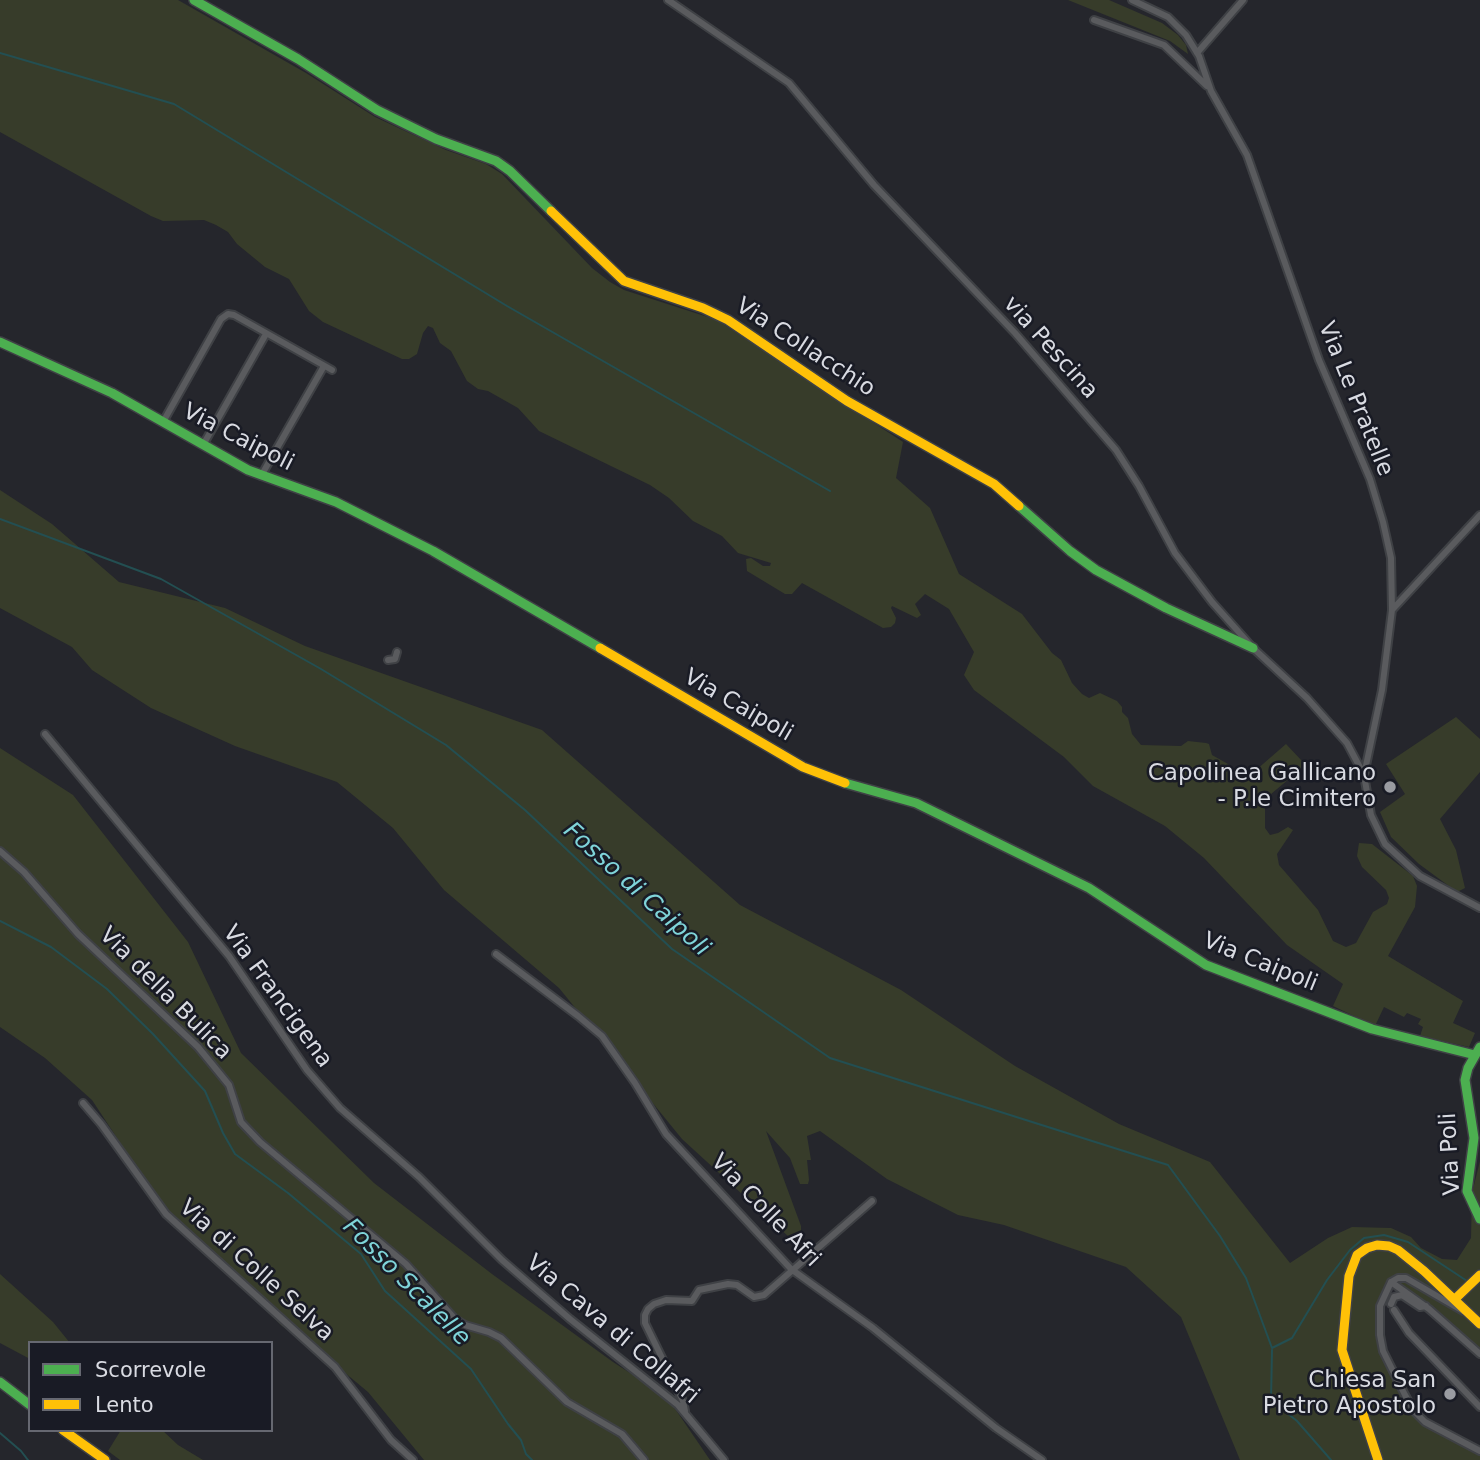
<!DOCTYPE html>
<style>
body{margin:0}
#map{position:relative;width:1480px;height:1460px;overflow:hidden;background:#25262c;font-family:"DejaVu Sans",sans-serif}
canvas{display:block}
.legend{position:absolute;left:28px;top:1341px;width:245px;height:91px;box-sizing:border-box;background:#191b25;border:2px solid #666871;margin:0;padding:9px 12px;list-style:none;font-size:21px;color:#d9dbe2}
.legend li{display:flex;align-items:center;gap:14px;height:35px}
.legend b{width:35px;border:2px solid #666871}
</style>
<div id="map">
<canvas width="1480" height="1460"></canvas>
<ul class="legend">
<li><b style="height:9px;background:#4caf50"></b>Scorrevole</li>
<li><b style="height:9px;background:#ffc107"></b>Lento</li>
</ul>
</div>
<script>
const g = document.querySelector('canvas').getContext('2d');
g.lineJoin = 'round';
function paint(path, color) { g.fillStyle = color; g.fill(path, 'evenodd'); }
const toPath = rows => new Path2D(rows.map(r => 'M' + r).join(''));
function stroke(path, color, width, dash) { g.strokeStyle = color; g.lineWidth = width; g.lineCap = dash ? 'butt' : 'round'; g.setLineDash(dash || []); g.stroke(path); }
function label(font, color, halo, rows, align = 'center') {
  g.font = font + ' "DejaVu Sans",sans-serif'; g.lineWidth = 5; g.setLineDash([]); g.textBaseline = 'middle'; g.strokeStyle = halo; g.fillStyle = color; for (const [text, x, y, turn = 0] of rows) {
    g.save(); g.translate(x, y); g.rotate((+turn || 0) * Math.PI / 180); g.textAlign = isNaN(turn) ? turn : align; if (halo) g.strokeText(text, 0, 0); g.fillText(text, 0, 0); g.restore();
  }
}
const green = toPath([
 [0,0,178,0,306,73,375,117,446,150,486,164,502,174,592,268,610,282,624,290,717,320,903,442,896,478,930,508,959,574,1022,614,1052,653,1061,660,1072,683,1082,694,1089,698,1100,693,1117,701,1122,707,1122,712,1128,718,1132,734,1141,745,1181,746,1188,741,1206,743,1209,744,1212,755,1228,764,1238,774,1248,777,1286,744,1302,761,1301,769,1265,799,1265,828,1270,835,1278,833,1288,827,1293,830,1277,854,1279,865,1318,910,1333,941,1346,947,1356,943,1373,912,1387,904,1389,898,1386,890,1362,867,1357,856,1359,843,1372,844,1413,876,1417,886,1415,907,1388,956,1463,1001,1453,1023,1475,1033,1469,1047,1420,1036,1423,1027,1418,1024,1421,1019,1407,1013,1404,1017,1384,1007,1375,1026,1333,1006,1343,984,1287,945,1204,858,1165,826,1093,786,1064,757,974,690,964,675,974,652,949,609,925,594,915,604,921,615,917,618,892,606,891,608,896,618,895,623,891,627,883,628,802,583,792,594,785,594,747,571,746,559,751,558,763,566,770,566,771,563,738,553,722,536,693,521,669,498,650,485,539,431,518,408,488,391,478,389,467,381,451,351,440,343,433,328,428,326,423,333,417,354,409,359,402,359,323,322,309,311,289,279,265,267,237,244,228,232,216,225,204,220,163,221,151,216,0,132],
 [1068,0,1109,0,1162,23,1178,35,1186,45,1188,54,1170,41],
 [0,490,52,524,119,582,225,608,305,646,542,730,740,905,901,990,1015,1066,1119,1124,1210,1162,1290,1263,1328,1238,1352,1227,1391,1228,1411,1237,1421,1248,1442,1259,1457,1260,1471,1238,1472,1193,1480,1161,1480,1349,1432,1307,1397,1283,1390,1283,1383,1296,1383,1351,1422,1420,1480,1451,1480,1460,1240,1460,1181,1317,1126,1267,1004,1225,958,1215,887,1179,820,1131,807,1136,811,1160,807,1160,809,1180,808,1184,800,1184,790,1158,766,1131,801,1226,801,1248,682,1139,559,988,444,890,393,828,337,782,235,746,151,708,92,670,72,647,0,608],
 [1456,717,1480,739,1480,772,1440,819,1456,850,1465,888,1457,892,1419,864,1391,837,1380,812,1405,794,1386,764],
 [0,748,73,795,188,942,241,1053,374,1183,492,1274,613,1362,667,1397,710,1460,424,1460,368,1392,332,1362,282,1326,226,1272,140,1182,121,1144,92,1100,45,1058,0,1027],
 [0,1274,53,1322,70,1343,30,1343,30,1359,0,1343],
 [121,1430,162,1430,178,1445,203,1460,120,1460,108,1451]
]);
const stream = toPath([
 [0,53,174,104,507,306,830,491],
 [0,519,161,579,321,669,446,745,525,810,672,949,830,1058,1168,1165,1220,1236,1246,1278,1272,1348,1292,1338,1327,1280,1350,1250,1364,1238,1384,1235,1408,1242,1467,1281],
 [0,921,51,947,107,989,153,1034,205,1091,223,1133,235,1154,288,1193,361,1254,385,1291,471,1369,508,1424,521,1440,526,1454,532,1460],
 [1272,1350,1271,1400,1297,1421,1331,1460],
 [0,1433,21,1451,28,1460]
]);
const street = toPath([
 [668,0,789,83,874,185,1015,333,1116,450,1139,486,1175,553,1212,602,1253,648,1307,698,1347,743,1364,775,1371,815,1385,844,1420,876,1480,908],
 [1132,0,1168,17,1186,35,1199,56,1211,91,1247,155,1319,360,1370,479,1383,522,1391,558,1392,610,1382,690,1364,775],
 [1094,20,1164,45,1207,86],
 [1197,53,1243,0],
 [163,422,221,319,228,314,234,315,332,370],
 [203,445,266,334],
 [261,476,324,366],
 [1392,610,1480,515],
 [388,660,395,659,397,652],
 [45,734,229,956,307,1070,340,1108,419,1177,502,1260,570,1319,678,1405,724,1460],
 [0,851,24,872,78,934,198,1047,229,1085,241,1122,260,1142,406,1264,455,1319,465,1325,489,1332,501,1338,567,1402,622,1434,644,1460],
 [496,954,578,1016,602,1036,635,1083,666,1134,791,1269,873,1328,996,1428,1042,1460],
 [83,1103,101,1124,166,1214,335,1367,391,1440,413,1460],
 [1391,1282,1380,1306,1380,1335,1383,1351,1405,1395,1414,1411,1425,1422,1480,1451],
 [1391,1282,1429,1309,1480,1354],
 [1391,1282,1398,1278,1406,1278,1463,1311],
 [1391,1304,1394,1297,1402,1295,1420,1307,1426,1306],
 [1394,1310,1409,1333,1480,1407],
 [685,1411,683,1401,645,1323,645,1315,648,1309,654,1304,666,1300,692,1301,699,1290,728,1284,737,1285,754,1297,764,1295,872,1201]
]);
const fast = toPath([
 [194,0,298,59,377,110,436,139,496,161,510,171,551,211],
 [0,342,112,393,248,470,336,502,433,551,600,648],
 [1019,506,1070,551,1096,570,1166,608,1253,648],
 [845,783,916,803,1089,888,1206,965,1372,1029,1475,1055],
 [1480,1047,1468,1068,1465,1080,1474,1138,1467,1191,1480,1219],
 [0,1382,30,1405]
]);
const slow = toPath([
 [551,211,624,281,703,308,728,320,847,401,994,484,1019,506],
 [600,648,803,767,845,783],
 [1455,1299,1480,1275],
 [63,1430,105,1460],
 [1378,1460,1342,1350,1349,1276,1357,1255,1367,1248,1377,1245,1389,1246,1398,1250,1424,1271,1480,1324]
]);
const markers = [
 [1390,787,7,"#9a9ca2"],
 [1450,1394,7,"#9a9ca2"]
];
const streetNames = [
 ["Via Collacchio",805,348,33],
 ["via Pescina",1050,348,48],
 ["Via Le Pratelle",1355,399,68],
 ["Via Caipoli",238,438,27],
 ["Via Caipoli",738,706,30],
 ["Via Caipoli",1260,963,22],
 ["Via della Bulica",165,994,45],
 ["Via Francigena",277,997,54],
 ["Via Poli",1451,1154,-93],
 ["Via Colle Afri",765,1211,46],
 ["Via di Colle Selva",256,1271,42],
 ["Via Cava di Collafri",612,1330,40]
];
const poiNames = [
 ["Capolinea Gallicano",1376,774],
 ["- P.le Cimitero",1376,800],
 ["Chiesa San",1436,1381],
 ["Pietro Apostolo",1436,1407]
];
const waterNames = [
 ["Fosso di Caipoli",636,890,42],
 ["Fosso Scalelle",406,1283,45]
];
paint(green, '#373c2a');
stroke(stream, '#234f52', 2);
stroke(street, '#3f4145', 10);
stroke(fast, '#3f4145', 12);
stroke(slow, '#3f4145', 12);
stroke(street, '#5a5b5e', 6);
stroke(fast, '#4caf50', 9);
stroke(slow, '#ffc107', 9);
for (const [x, y, r, color] of markers) { const dot = new Path2D(); dot.arc(x, y, r, 0, 2 * Math.PI); g.fillStyle = color; g.fill(dot); stroke(dot, '#191b25', 2.5); }
label('23px', '#d9dbe2', '#191b25', streetNames);
label('23px', '#d9dbe2', '#191b25', poiNames, 'right');
label('italic 24px', '#7fd4d9', '#191b25', waterNames);
</script>
